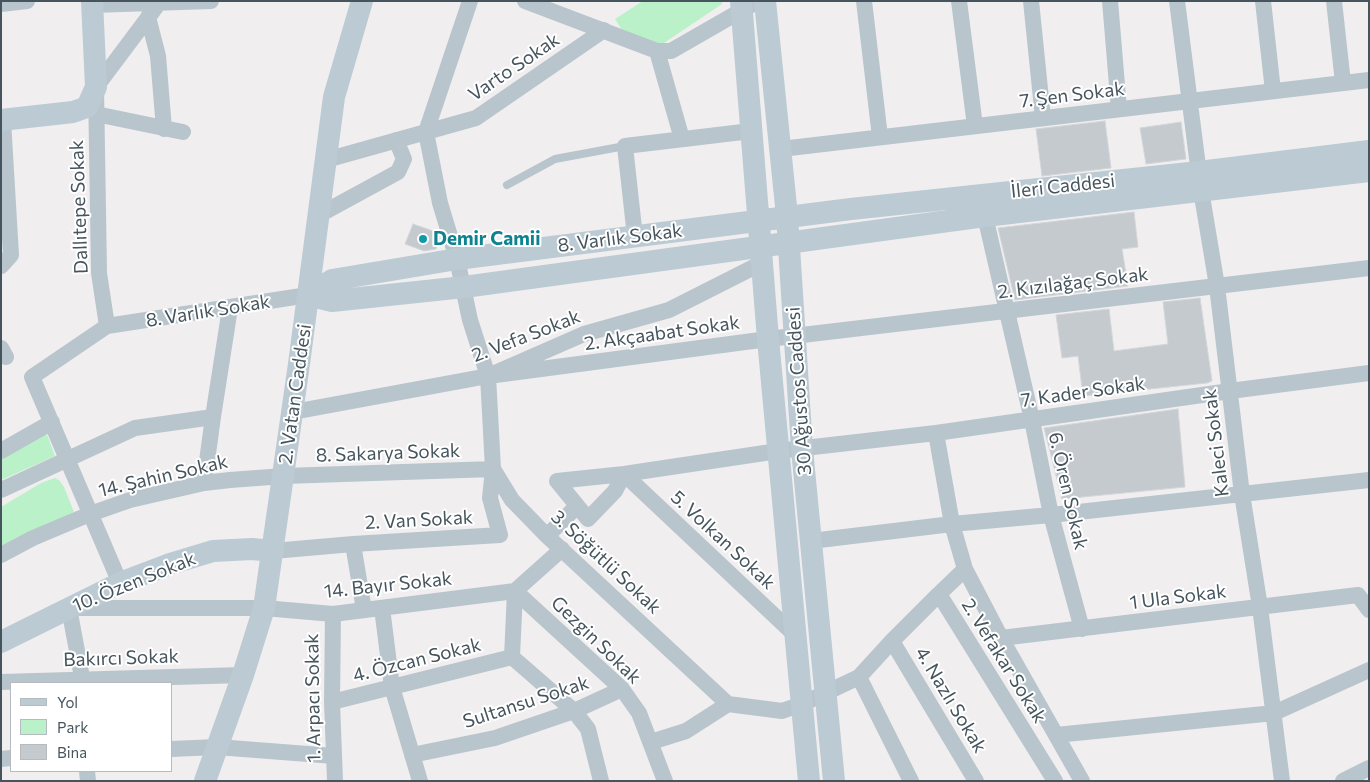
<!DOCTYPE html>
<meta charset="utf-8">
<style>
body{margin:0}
#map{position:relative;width:1370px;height:782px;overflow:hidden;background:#f1eeef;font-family:Commissioner,sans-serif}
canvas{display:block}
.frame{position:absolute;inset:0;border:2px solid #46555d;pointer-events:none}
.legend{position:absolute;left:10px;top:682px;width:162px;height:90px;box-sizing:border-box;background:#fff;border:1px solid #b5bbbe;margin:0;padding:6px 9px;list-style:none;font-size:15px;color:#46555d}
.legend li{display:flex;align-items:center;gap:10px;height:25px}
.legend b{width:25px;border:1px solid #b5bbbe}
</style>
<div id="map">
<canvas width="1370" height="782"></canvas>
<div class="frame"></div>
<ul class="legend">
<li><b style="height:6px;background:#bbcad3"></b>Yol</li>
<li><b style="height:14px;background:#bbf1c9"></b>Park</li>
<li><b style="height:14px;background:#c5cace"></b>Bina</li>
</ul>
</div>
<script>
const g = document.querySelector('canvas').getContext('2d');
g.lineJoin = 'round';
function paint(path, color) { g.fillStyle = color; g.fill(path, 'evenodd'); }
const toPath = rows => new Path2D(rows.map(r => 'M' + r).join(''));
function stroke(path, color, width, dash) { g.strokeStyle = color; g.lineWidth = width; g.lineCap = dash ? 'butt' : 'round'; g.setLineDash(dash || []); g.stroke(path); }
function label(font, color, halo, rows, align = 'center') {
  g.font = font + ' Commissioner,sans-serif'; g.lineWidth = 4; g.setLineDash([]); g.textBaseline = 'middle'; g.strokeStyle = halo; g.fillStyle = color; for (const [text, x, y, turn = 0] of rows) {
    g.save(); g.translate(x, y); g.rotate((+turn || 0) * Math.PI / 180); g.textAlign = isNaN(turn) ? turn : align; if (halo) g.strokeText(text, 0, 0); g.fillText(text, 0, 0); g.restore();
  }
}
const green = toPath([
 [643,1,722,1,722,4,664,43,652,44,624,33,615,19],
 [46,432,55,456,1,480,1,456],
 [55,478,59,480,64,487,74,512,1,552,1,507,41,483]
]);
const building = toPath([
 [1105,121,1111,168,1042,176,1036,129,1105,121],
 [1181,122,1186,159,1146,164,1140,128,1181,122],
 [1134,212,1138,247,1122,249,1128,286,1015,300,998,228,1134,212],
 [413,224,439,233,440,238,436,249,424,251,405,244,413,224],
 [1200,298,1212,381,1207,383,1083,396,1078,356,1062,358,1056,315,1109,309,1114,351,1168,344,1163,302,1200,298],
 [1178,409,1185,487,1062,499,1044,428,1178,409]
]);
const lane = toPath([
 [507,185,555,159,625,146]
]);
const street = toPath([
 [470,1,426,132,440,203,457,259,470,320,488,376,493,469,512,500,547,536,728,704,782,711,802,704,859,677,892,641,939,594],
 [525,1,657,51,671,51,758,1],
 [864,1,880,137],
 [959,1,975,126],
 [1031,1,1043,118],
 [1110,1,1119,109],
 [1177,1,1201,190,1217,286,1242,494,1260,607,1282,781],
 [1263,1,1273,91],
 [1334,1,1343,83],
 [1,4,27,1],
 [93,5,211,1],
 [148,17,158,56,164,129],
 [657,51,682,139],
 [96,114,183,132],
 [781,149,1369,80],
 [326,160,476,118,604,30],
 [319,215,398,172,404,159,396,140],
 [985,216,1032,420,1051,515,1082,629],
 [635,237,625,146,751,131],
 [1,266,11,255,3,120],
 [107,326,99,273,96,87,159,3],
 [1,348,6,357],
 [488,376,768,339,1369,268],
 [293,412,488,376,584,334,669,310,762,263],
 [936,433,952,524,965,569,1001,638,1082,781],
 [1,451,52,422],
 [557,481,624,474,778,451,936,433,1230,391,1369,373],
 [557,481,588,519,615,491,624,474,795,635],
 [204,483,213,417,230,308],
 [1,490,135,428,213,417],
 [547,536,577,506],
 [811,541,952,524,1051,515,1369,480],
 [353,544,364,610],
 [562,549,515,591,622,689,639,713,665,781],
 [1,555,33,538,90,514,130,500,204,483,230,480,284,476,493,469,490,498,500,535,353,544,273,551],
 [965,569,939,594,1055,781],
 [120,583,32,377,107,326,308,295],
 [1358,595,1369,610],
 [382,608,392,687,420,781],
 [333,614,332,702,335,781],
 [1001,638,1358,595],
 [892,641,976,781],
 [859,677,911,781],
 [1,682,243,675],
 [83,683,69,608,264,608,333,614,515,591,512,657,574,711,588,729,601,781],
 [332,702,512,657],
 [1056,735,1274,713,1369,670],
 [651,742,686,731,728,704],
 [171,749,217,747,334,756],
 [412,755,495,738,574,711,622,689],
 [1,759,11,758],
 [87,771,88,781],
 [1343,781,1369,768]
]);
const secondary = toPath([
 [741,1,768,339,809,781],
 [765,1,787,216,802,449,834,781],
 [1,120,73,112,87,107,96,87,92,1],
 [308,295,332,280,457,259,851,209,1199,172,1369,151],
 [308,295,332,301,464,287,985,216,1369,171],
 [1,642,120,583,170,564,213,551,252,549,273,551],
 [205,781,243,675,264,608,299,364,334,97,362,1]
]);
const markers = [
 [423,239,5,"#0f9aa8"]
];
const streetNames = [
 ["Varto Sokak",514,67,-34],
 ["7. Şen Sokak",1072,95,-7],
 ["İleri Caddesi",1063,186,-6],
 ["Dallıtepe Sokak",79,207,-92],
 ["8. Varlık Sokak",620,238,-7],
 ["2. Kızılağaç Sokak",1073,283,-7],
 ["8. Varlık Sokak",208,311,-9],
 ["2. Akçaabat Sokak",662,333,-8],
 ["2. Vefa Sokak",526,336,-21],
 ["30 Ağustos Caddesi",799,391,-94],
 ["7. Kader Sokak",1083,392,-8],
 ["2. Vatan Caddesi",295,394,-82],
 ["Kaleci Sokak",1216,443,-97],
 ["8. Sakarya Sokak",388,453,-2],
 ["14. Şahin Sokak",163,476,-13],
 ["6. Ören Sokak",1068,491,77],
 ["2. Van Sokak",419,520,-3],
 ["5. Volkan Sokak",723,540,43],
 ["3. Söğütlü Sokak",606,562,43],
 ["10. Özen Sokak",134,582,-22],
 ["14. Bayır Sokak",388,585,-6],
 ["1 Ula Sokak",1178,597,-7],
 ["Gezgin Sokak",596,640,44],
 ["Bakırcı Sokak",121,658,-2],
 ["4. Özcan Sokak",417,660,-14],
 ["2. Vefakar Sokak",1004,661,58],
 ["1. Arpacı Sokak",313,698,-91],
 ["4. Nazlı Sokak",951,700,59],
 ["Sultansu Sokak",526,702,-18]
];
const cultureNames = [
 ["Demir Camii",433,239]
];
paint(green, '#bbf1c9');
paint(building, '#c5cace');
stroke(building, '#d2d6da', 1);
stroke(lane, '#b9c5cc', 8);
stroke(street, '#b9c5cc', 16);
stroke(secondary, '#bbcad3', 22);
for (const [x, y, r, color] of markers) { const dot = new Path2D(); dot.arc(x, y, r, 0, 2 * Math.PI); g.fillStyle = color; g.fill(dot); stroke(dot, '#fff', 2); }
label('19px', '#46555d', '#fff', streetNames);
label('bold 19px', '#0d838f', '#fff', cultureNames, 'left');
</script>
